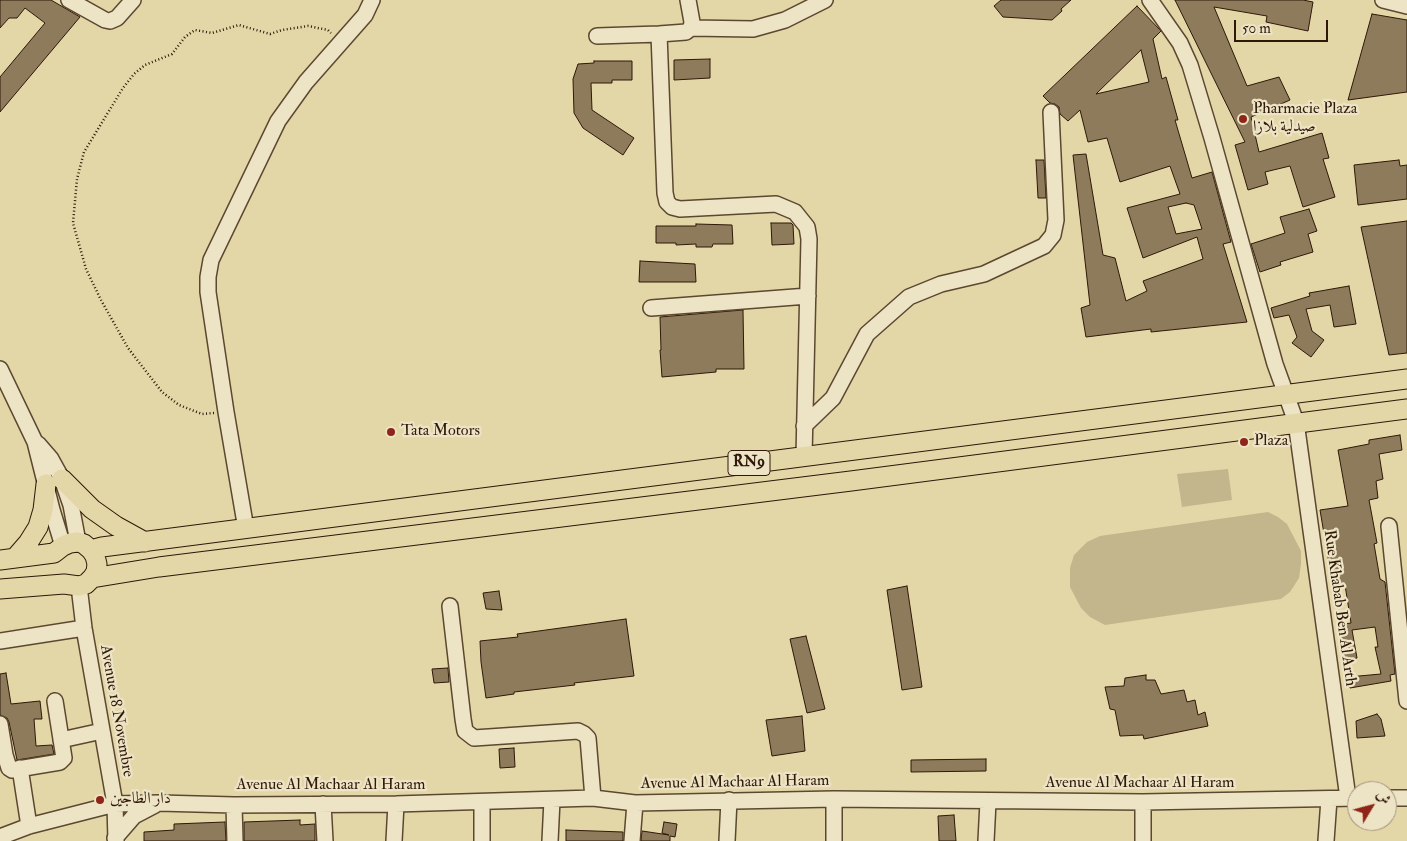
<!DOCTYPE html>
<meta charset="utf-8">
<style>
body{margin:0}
#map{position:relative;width:1407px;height:841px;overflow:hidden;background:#e3d6a7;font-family:"IM FELL Double Pica",Amiri,serif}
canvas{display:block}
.north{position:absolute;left:1347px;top:781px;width:50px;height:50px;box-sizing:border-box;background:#ede4c6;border:1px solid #a1927a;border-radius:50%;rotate:53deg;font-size:14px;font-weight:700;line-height:20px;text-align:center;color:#2f1808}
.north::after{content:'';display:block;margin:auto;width:18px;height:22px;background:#8f2418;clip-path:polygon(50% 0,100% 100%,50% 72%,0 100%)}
.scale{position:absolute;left:1234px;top:20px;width:94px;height:22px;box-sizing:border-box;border:2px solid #2f1808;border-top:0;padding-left:6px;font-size:15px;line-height:18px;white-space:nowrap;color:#2f1808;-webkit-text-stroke:4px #ede4c6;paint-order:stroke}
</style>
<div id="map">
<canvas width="1407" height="841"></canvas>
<div class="north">ش</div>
<div class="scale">50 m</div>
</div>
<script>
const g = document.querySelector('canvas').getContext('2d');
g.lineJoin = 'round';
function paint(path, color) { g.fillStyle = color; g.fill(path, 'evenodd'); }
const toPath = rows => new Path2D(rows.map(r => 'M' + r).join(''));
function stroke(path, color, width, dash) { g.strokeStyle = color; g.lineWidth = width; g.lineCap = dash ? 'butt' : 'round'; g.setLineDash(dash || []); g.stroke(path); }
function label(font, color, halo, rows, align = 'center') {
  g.font = font + ' "IM FELL Double Pica",Amiri,serif'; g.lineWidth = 4.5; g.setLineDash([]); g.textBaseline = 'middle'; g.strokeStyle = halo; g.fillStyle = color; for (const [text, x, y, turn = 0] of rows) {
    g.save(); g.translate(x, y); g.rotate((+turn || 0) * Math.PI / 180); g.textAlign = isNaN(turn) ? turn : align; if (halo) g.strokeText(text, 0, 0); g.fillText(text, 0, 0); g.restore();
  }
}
const green = toPath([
 [1228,469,1232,500,1182,507,1177,474],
 [1268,512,1278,517,1287,524,1301,551,1301,564,1299,578,1290,592,1281,599,1105,625,1090,617,1081,608,1070,587,1070,568,1074,555,1087,542,1100,536]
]);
const building = toPath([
 [0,0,51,0,80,17,0,112,0,77,45,23,25,8,17,18,9,18,0,28,0,0],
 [1001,0,1071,0,1061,9,1062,11,1052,20,1003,17,994,6,1001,0],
 [1175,0,1303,0,1313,2,1308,31,1266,22,1267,16,1214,7,1247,86,1279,77,1290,100,1251,117,1259,152,1322,133,1329,158,1323,159,1335,197,1303,207,1290,166,1265,172,1268,184,1248,190,1235,145,1245,142,1175,0],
 [1137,6,1161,31,1153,39,1162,79,1166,77,1178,120,1175,120,1192,178,1212,172,1231,242,1223,244,1247,322,1151,332,1151,329,1086,337,1081,308,1090,305,1073,155,1086,154,1103,255,1115,258,1126,301,1147,291,1143,281,1203,259,1197,237,1143,258,1127,208,1180,194,1170,166,1120,182,1107,138,1088,142,1080,110,1068,121,1060,114,1059,107,1055,104,1050,103,1043,96,1137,6],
 [1141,50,1149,82,1096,94,1141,50],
 [1186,203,1194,205,1202,229,1176,234,1168,207,1186,203],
 [1372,14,1407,20,1407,92,1348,100,1372,14],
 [710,59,710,78,674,80,674,60,710,59],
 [594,61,632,61,632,80,612,80,612,83,591,83,592,110,634,138,623,155,583,128,574,113,573,79,578,64,594,63,594,61],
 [1036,160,1044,160,1046,198,1038,198,1036,160],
 [1399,160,1400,166,1407,165,1407,199,1358,205,1354,165,1399,160],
 [1309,209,1317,231,1308,234,1313,252,1280,262,1281,265,1260,272,1251,244,1285,233,1280,217,1309,209],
 [1407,221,1407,353,1389,355,1361,227,1407,221],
 [771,223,791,223,793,225,794,244,772,245,771,223],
 [696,224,732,225,733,244,713,244,712,247,696,247,696,244,676,245,676,243,656,243,656,226,696,226,696,224],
 [640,261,695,264,696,282,639,282,640,261],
 [1349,286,1356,324,1334,327,1330,305,1306,309,1312,331,1324,340,1311,357,1292,343,1297,337,1289,315,1274,318,1271,308,1310,296,1309,293,1349,286],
 [743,310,744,369,716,369,716,372,662,377,660,350,661,350,660,317,743,310],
 [1400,435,1402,450,1379,454,1383,479,1376,481,1378,498,1369,500,1377,543,1374,544,1380,579,1385,582,1395,674,1390,675,1391,681,1350,688,1348,677,1381,674,1375,647,1378,647,1375,627,1352,630,1357,658,1344,661,1338,625,1351,623,1345,585,1333,587,1320,510,1348,506,1338,450,1369,444,1369,440,1400,435],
 [907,586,922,687,902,690,887,590,907,586],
 [499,591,502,610,486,609,483,593,499,591],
 [626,619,634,676,574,683,575,685,514,692,514,694,486,698,481,662,480,641,518,637,517,634,626,619],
 [806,636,825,709,807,713,790,639,806,636],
 [448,668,449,682,434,683,432,669,448,668],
 [6,673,11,704,40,701,42,719,34,719,36,746,52,745,54,754,17,760,9,722,7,718,0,715,0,674,6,673],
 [1146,675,1146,680,1155,680,1161,694,1184,690,1187,702,1195,700,1198,715,1205,712,1208,726,1144,739,1143,735,1120,736,1115,710,1110,709,1105,687,1124,686,1125,678,1146,675],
 [1377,714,1381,719,1385,736,1357,738,1356,721,1377,714],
 [802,716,805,751,772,756,766,720,802,716],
 [514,748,515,767,500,768,499,749,514,748],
 [986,759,986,771,911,772,911,760,986,759],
 [954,815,956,841,939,841,938,816,954,815],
 [300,820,300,825,315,824,315,841,244,841,244,822,300,820],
 [225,822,226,841,144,841,144,832,174,830,174,824,225,822],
 [664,822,677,824,675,837,670,836,670,841,641,841,642,831,669,835,662,833,664,822],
 [566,830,623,832,623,841,566,841,566,830]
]);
const path = toPath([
 [214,413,202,414,179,405,162,392,128,348,101,300,86,269,73,223,77,179,84,152,123,88,134,74,145,65,172,54,185,37,195,30,212,33,239,25,270,34,282,30,308,26,328,30,331,33]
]);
const minor = toPath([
 [69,0,105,20,110,21,117,18,133,0],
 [1150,0,1180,43,1190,65,1212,138,1275,364,1296,422,1348,798],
 [1383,0,1407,6],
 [691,28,753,29,785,20,825,0],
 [659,34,665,193,667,202,672,207,680,209,776,204,795,212,807,227,809,239,804,456],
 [597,36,659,34,686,32,691,28,692,22,688,0],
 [651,308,808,296],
 [0,369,35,442,52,510,63,546],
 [804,426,833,398,867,334,909,297,941,284,984,274,1044,246,1053,235,1056,220,1051,112],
 [38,444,51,459,62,479,71,505,78,542],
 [1389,526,1407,701],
 [246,529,226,412,208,292,208,277,211,260,278,121,306,82,365,15,372,0],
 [79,586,84,628,115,804,116,841],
 [450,606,463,719,465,731,474,738,578,731,584,734,588,738,593,798],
 [0,641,84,628],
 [0,724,5,755,9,768,12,770,60,762,64,758,55,701],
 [61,740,102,731],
 [20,768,29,826],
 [1387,798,1407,798],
 [834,799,834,841],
 [323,804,325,841],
 [234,805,235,841],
 [0,837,29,826,115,804,159,803,234,805,396,804,593,798,635,803,834,799,1143,802,1357,798],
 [115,838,134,816,155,805],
 [394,841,396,804],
 [482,841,482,802],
 [550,841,552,800],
 [632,841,635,803],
 [727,841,729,800],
 [986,841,988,802],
 [1143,841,1143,802],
 [1326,841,1329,799]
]);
const major = toPath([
 [62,479,92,509,116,526,145,542],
 [91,550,102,547,1407,379],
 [15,558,28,543,38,527,43,510,46,484],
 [0,560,54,553,63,546,70,543,78,542,84,544,91,550,95,556,97,564,96,572,92,578,86,584,79,586,64,584,0,589],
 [92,578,159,567,851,481,1407,409]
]);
const markers = [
 [1243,119,5,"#8f2418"],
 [391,432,5,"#8f2418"],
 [1244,442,5,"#8f2418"],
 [100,800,5,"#8f2418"]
];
const shields = [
 [749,463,42]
];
const shieldNames = [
 ["RN9",749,463]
];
const poiNames = [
 ["Pharmacie Plaza",1253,110],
 ["صيدلية بلازا",1253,128],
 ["Tata Motors",401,432],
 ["Plaza",1254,442],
 ["دار الطاجين",110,800]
];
const streetNames = [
 ["Rue Khabab Ben Al Arth",1339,608,82],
 ["Avenue 18 Novembre",116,711,80],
 ["Avenue Al Machaar Al Haram",735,783,-1],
 ["Avenue Al Machaar Al Haram",1140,784],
 ["Avenue Al Machaar Al Haram",331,786]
];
paint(green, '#c4b68c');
paint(building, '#8d7b5b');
stroke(building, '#2f1808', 1);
stroke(minor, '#5c4830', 18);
stroke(major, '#2f1808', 21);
stroke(path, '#2f1808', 2.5, [1, 2.5]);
stroke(minor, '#ede4c6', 15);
stroke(major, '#e3d6a7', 19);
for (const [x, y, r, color] of markers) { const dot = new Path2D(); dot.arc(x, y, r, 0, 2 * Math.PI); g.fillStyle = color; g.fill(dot); stroke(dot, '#ede4c6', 2); }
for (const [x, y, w] of shields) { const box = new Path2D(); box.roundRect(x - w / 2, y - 12.5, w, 25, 4); g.fillStyle = '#ede4c6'; g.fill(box); stroke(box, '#2f1808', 1); }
label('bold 15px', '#2f1808', null, shieldNames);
label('16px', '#2f1808', '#ede4c6', poiNames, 'left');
label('16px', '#2f1808', '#ede4c6', streetNames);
</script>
